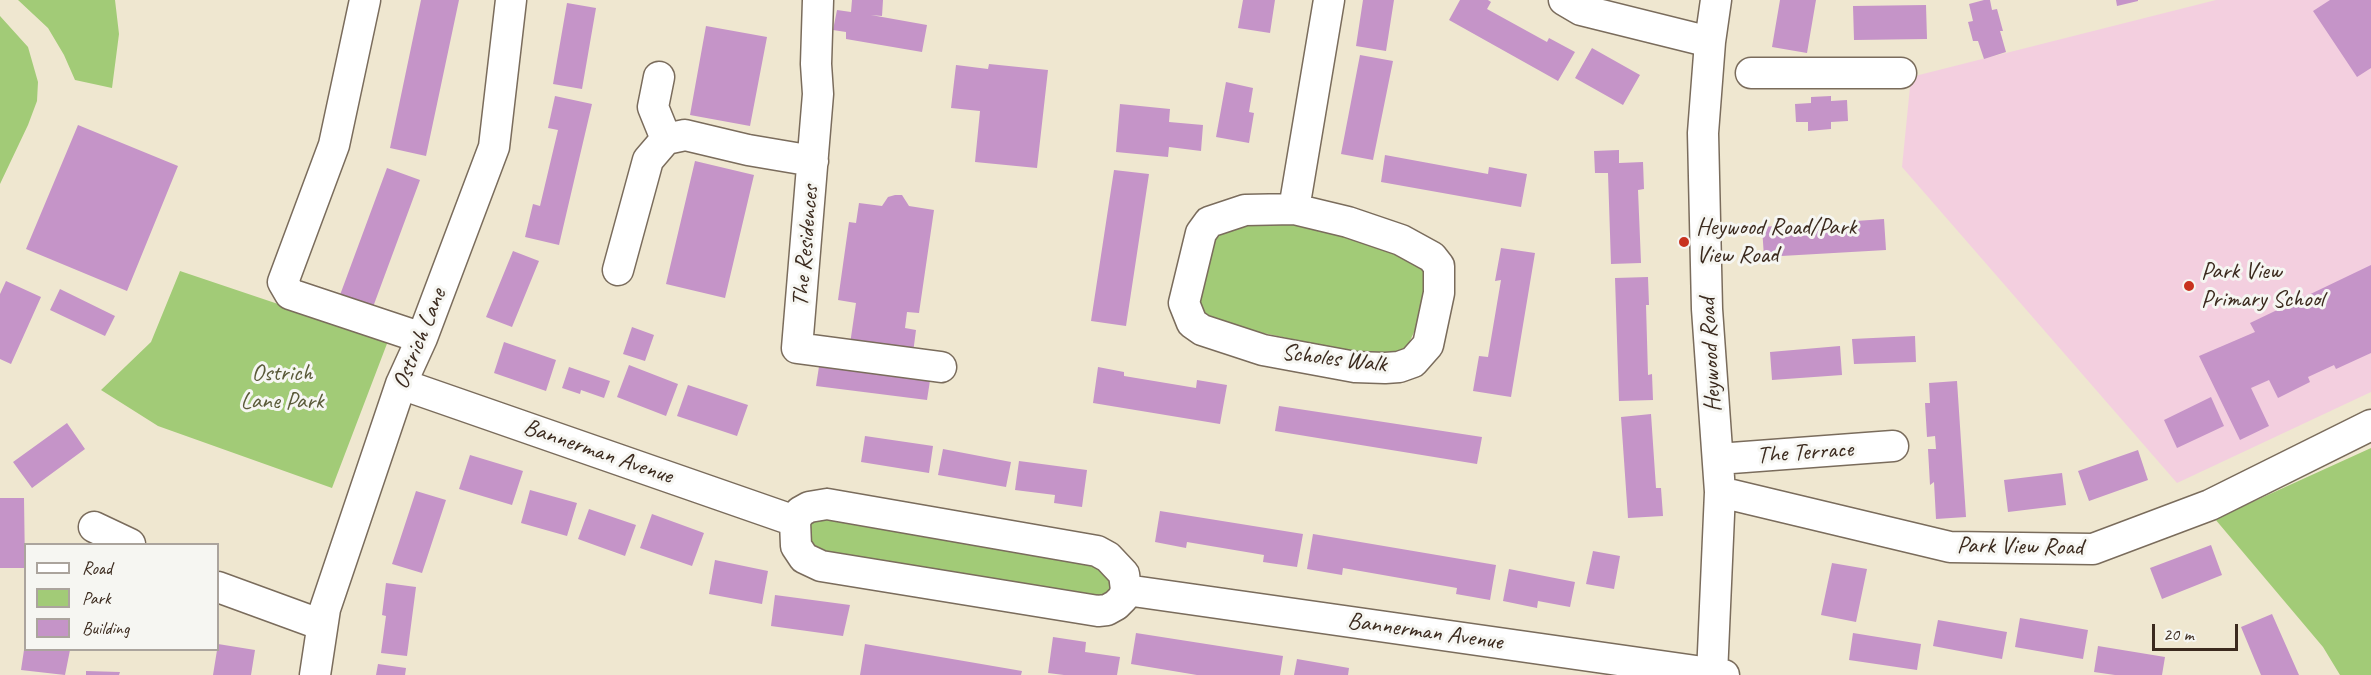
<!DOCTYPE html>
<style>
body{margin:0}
#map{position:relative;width:2371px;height:675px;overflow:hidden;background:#efe7d0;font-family:Caveat,sans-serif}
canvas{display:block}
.legend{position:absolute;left:24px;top:543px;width:195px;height:108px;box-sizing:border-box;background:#f6f6f2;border:2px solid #aba49d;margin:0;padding:8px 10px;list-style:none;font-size:18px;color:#3b2a1e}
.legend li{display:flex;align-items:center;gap:12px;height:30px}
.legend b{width:30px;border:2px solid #aba49d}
.scale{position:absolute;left:2152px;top:624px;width:86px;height:27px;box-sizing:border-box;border:3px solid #3b2a1e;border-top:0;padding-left:8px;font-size:18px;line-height:21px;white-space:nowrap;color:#3b2a1e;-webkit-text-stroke:4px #f6f6f2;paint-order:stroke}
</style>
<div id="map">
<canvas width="2371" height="675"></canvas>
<ul class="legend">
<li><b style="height:8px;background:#fff"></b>Road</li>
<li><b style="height:16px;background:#a2cb77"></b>Park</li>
<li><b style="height:16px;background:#c594c8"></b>Building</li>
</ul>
<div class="scale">20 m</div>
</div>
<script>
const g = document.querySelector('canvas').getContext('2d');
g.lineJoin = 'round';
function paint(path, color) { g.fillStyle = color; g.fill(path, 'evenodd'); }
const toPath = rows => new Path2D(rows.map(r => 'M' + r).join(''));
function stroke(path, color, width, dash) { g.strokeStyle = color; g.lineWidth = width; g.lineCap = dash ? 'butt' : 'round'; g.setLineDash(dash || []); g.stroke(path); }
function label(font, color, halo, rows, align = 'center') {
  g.font = font + ' Caveat,sans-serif'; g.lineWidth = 6; g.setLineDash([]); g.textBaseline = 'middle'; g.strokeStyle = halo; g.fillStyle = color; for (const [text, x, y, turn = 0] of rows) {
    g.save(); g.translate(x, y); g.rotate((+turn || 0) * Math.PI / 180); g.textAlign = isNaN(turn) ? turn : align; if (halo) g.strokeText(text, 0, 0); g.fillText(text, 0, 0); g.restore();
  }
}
const built = toPath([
 [2216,0,2371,0,2371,392,2177,483,1902,167,1911,77]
]);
const green = toPath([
 [18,0,115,0,119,34,112,88,75,80,64,55,48,28],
 [0,16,28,47,38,82,37,101,28,125,0,184],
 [1254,216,1373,239,1428,268,1425,308,1409,343,1401,351,1387,355,1362,354,1207,321,1195,300,1210,233],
 [180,271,388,341,332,488,158,426,101,390,151,342],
 [2371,448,2371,675,2340,675,2323,647,2215,519],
 [822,517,1092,563,1103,568,1113,588,1108,599,820,554,807,541,810,521]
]);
const building = toPath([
 [421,0,459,0,426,156,390,148],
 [852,0,883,0,882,16,871,15,927,25,922,52,846,39,846,32,833,30,837,10,851,12],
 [1243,0,1275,0,1270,33,1238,28],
 [1363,0,1394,0,1386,51,1356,46],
 [1460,0,1488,0,1491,2,1487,9,1547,42,1549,38,1575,52,1558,81,1449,20],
 [1780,0,1816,0,1807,53,1772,47],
 [1984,0,1990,0,1992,10,1997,9,2003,31,2000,31,2006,52,1984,59,1978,41,1973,41,1968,22,1973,21,1969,4],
 [2116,0,2138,0,2138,1,2117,6],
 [2330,0,2371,0,2371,68,2357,77,2313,11],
 [567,3,596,8,582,89,553,84],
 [1926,5,1927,39,1854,40,1853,6],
 [706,26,767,37,750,126,690,115],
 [1592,48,1640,75,1623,105,1575,78],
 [1360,55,1393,61,1373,160,1341,154],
 [989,64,1048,70,1037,168,975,162,980,111,951,108,956,65,988,69],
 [1226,82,1253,88,1249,112,1254,113,1249,143,1216,137],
 [555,96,592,104,559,245,525,237,533,204,540,206,558,130,548,128],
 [1831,96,1831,101,1847,100,1848,121,1831,122,1831,129,1808,131,1808,122,1796,122,1795,104,1811,103,1811,97],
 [1120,104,1170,109,1169,122,1203,125,1201,151,1169,147,1168,157,1116,152],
 [78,125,178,166,127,291,26,249],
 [1619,150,1619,163,1643,162,1644,189,1638,190,1641,263,1611,264,1608,173,1595,173,1594,151],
 [1385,155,1488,174,1489,167,1527,174,1521,207,1381,182],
 [695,161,754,175,725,298,666,284],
 [387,168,420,180,373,307,340,295],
 [1114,170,1149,174,1126,326,1091,321],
 [895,195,902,195,909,206,934,210,919,313,907,312,905,328,916,330,913,353,850,344,856,303,838,300,849,222,856,223,859,203,882,206,888,197],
 [1884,219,1886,250,1764,257,1762,227,1789,225,1789,229,1857,225,1856,221],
 [1501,248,1535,253,1511,397,1473,391,1479,356,1488,357,1501,280,1495,281],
 [513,251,539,261,512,327,486,317],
 [2371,265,2371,353,2336,369,2334,365,2308,377,2310,382,2278,398,2269,380,2251,388,2269,426,2240,440,2199,356,2255,332,2250,323],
 [1648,277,1649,305,1646,305,1648,375,1652,374,1653,400,1619,401,1615,278],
 [6,281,41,297,11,364,0,359,0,294],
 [60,289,115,316,105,336,50,310],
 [632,327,654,335,645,361,623,354],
 [1915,336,1916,362,1854,364,1852,339],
 [504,342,556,360,546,391,494,373],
 [1840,346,1842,375,1772,380,1770,352],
 [820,360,931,374,927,400,816,386],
 [629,365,678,384,666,416,617,397],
 [569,367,610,381,604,398,581,390,580,394,562,388],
 [1098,367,1124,372,1124,376,1196,388,1197,380,1227,385,1220,424,1093,403],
 [1957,381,1966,517,1936,519,1934,482,1930,485,1928,449,1936,449,1935,436,1927,437,1925,403,1930,403,1929,383],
 [688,385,748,405,737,436,677,416],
 [2211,397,2224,426,2177,448,2164,420],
 [1279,406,1482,437,1477,464,1275,431],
 [1651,414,1656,488,1661,488,1663,516,1628,518,1621,417],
 [67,423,85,449,32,488,13,462],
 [865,436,933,446,929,473,861,462],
 [943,449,1011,462,1006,487,938,475],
 [2138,450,2148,480,2089,501,2078,471],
 [470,455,523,471,512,505,459,489],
 [1019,461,1087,470,1082,507,1054,503,1055,495,1015,490],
 [2062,473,2066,505,2008,512,2004,480],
 [530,490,577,503,567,536,521,523],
 [416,491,446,500,422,573,392,564],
 [0,498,24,498,25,568,0,568],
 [589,509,636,525,625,556,578,539],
 [1160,511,1303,534,1297,567,1263,562,1264,555,1187,542,1186,548,1155,542],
 [652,514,704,533,692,566,640,548],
 [1313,534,1496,565,1490,600,1456,594,1457,588,1343,568,1342,575,1307,569],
 [2211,545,2222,575,2162,599,2150,568],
 [1593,551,1620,556,1614,589,1586,584],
 [715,560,768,571,762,604,709,594],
 [1832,563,1867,569,1856,622,1821,615],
 [1509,569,1575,582,1570,607,1538,601,1537,608,1503,601],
 [386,583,416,587,407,656,381,653,386,616,382,615],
 [775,595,850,605,843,636,771,626],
 [2272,614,2299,675,2261,675,2241,627],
 [2020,618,2088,630,2083,659,2015,647],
 [1938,620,2007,632,2002,659,1933,646],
 [1136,633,1283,656,1280,675,1197,675,1131,664],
 [1853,633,1921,644,1917,670,1849,660],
 [1053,637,1086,642,1085,652,1120,657,1117,675,1064,675,1048,673],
 [218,644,255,650,251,675,213,675],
 [865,644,1022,671,1021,675,860,675],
 [2098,646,2165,657,2162,675,2115,675,2094,672],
 [24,650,70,650,65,675,21,670],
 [1297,659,1349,668,1348,675,1294,675],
 [378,664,406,668,405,675,376,675],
 [86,671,120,672,119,675,86,675]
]);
const minor = toPath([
 [365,0,334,145,283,282,290,294,422,338],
 [818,0,816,64,818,94,797,348,941,367],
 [1564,0,1581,10,1710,42],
 [1751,73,1901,73],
 [659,77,653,107,666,139],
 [1294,209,1348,222,1401,240,1432,257,1439,266,1439,293,1428,345,1413,362,1399,367,1385,368,1355,367,1263,350,1202,330,1192,323,1184,303,1201,233,1209,222,1245,210,1294,209],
 [1294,209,1329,0],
 [618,270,648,160,666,139,685,135,748,150,813,161],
 [401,384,795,521],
 [1718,459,1893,446],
 [1720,492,1950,547,2093,549,2210,505,2371,425],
 [827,504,1097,551,1108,557,1124,574,1126,590,1123,598,1116,605,1107,610,1098,611,821,566,804,558,796,546,795,521,800,512,809,507,827,504],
 [94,527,130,544],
 [218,587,322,625],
 [1126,590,1724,675],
 [315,675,325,609,401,384,422,338,494,147,511,0],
 [1712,675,1720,492,1707,309,1703,133,1710,42,1716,0]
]);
const markers = [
 [1684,242,6,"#c8321e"],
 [2189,286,6,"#c8321e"]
];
const poiNames = [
 ["Heywood Road/Park",1696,228],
 ["View Road",1696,256],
 ["Park View",2201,272],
 ["Primary School",2201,300]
];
const streetNames = [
 ["The Residences",806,246,-85],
 ["Ostrich Lane",420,339,-68],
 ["Heywood Road",1711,355,-93],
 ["Scholes Walk",1334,359,7],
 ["Bannerman Avenue",598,452,19],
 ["The Terrace",1805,453,-4],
 ["Park View Road",2020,547,1],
 ["Bannerman Avenue",1425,632,8]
];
const parkNames = [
 ["Ostrich",282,374],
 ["Lane Park",282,402]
];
paint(built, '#f3cfdf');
paint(green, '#a2cb77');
paint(building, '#c594c8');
stroke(minor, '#7a6c5c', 33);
stroke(minor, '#fff', 30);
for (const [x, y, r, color] of markers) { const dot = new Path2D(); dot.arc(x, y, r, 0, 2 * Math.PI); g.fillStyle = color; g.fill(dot); stroke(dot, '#f6f6f2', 2); }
label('24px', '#3b2a1e', '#f6f6f2', poiNames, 'left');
label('24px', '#3b2a1e', '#f6f6f2', streetNames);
label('24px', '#5a5a39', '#f6f6f2', parkNames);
</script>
